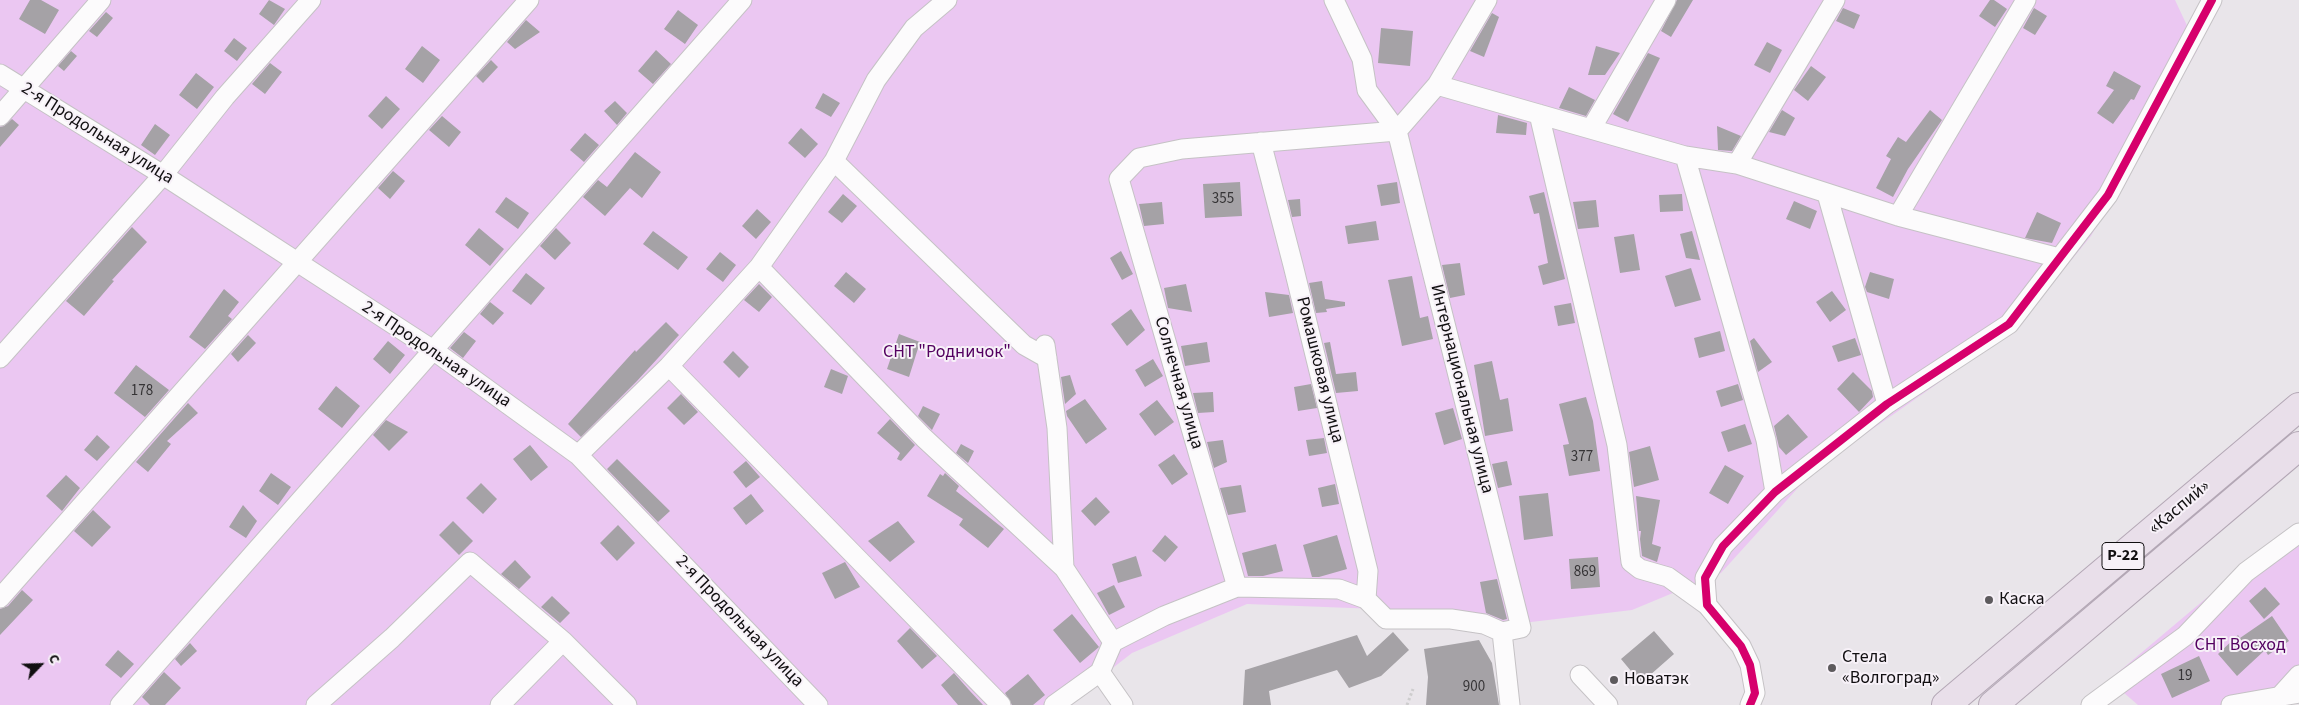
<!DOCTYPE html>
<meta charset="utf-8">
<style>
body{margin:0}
#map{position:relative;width:2299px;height:705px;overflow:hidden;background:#e9e5ea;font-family:"Source Sans 3",sans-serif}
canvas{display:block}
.north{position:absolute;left:15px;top:640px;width:50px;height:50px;-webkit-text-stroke:4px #f7f1f8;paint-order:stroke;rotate:66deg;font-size:14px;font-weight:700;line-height:20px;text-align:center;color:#110f11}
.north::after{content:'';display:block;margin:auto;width:18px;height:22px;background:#110f11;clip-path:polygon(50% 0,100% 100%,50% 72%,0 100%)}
</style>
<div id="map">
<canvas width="2299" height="705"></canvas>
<div class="north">С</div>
</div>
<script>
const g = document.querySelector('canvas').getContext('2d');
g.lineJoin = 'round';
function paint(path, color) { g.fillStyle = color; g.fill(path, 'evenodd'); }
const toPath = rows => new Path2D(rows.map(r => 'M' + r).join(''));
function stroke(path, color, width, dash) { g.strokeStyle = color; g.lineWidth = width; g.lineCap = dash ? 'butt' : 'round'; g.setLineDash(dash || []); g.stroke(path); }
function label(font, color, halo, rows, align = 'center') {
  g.font = font + ' "Source Sans 3",sans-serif'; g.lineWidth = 4; g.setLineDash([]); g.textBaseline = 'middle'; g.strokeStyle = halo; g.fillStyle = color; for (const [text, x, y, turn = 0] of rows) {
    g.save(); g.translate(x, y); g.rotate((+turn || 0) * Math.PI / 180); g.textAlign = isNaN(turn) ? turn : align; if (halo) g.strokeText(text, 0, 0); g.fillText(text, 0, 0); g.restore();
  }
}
const green = toPath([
 [0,0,2175,0,2198,49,2091,236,2013,331,1815,469,1721,573,1632,610,1489,627,1377,609,1247,604,1132,653,1065,705,0,705],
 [2299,526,2299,703,2287,705,2138,705,2109,680,2236,573]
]);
const building = toPath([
 [30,0,41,0,59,10,45,34,19,19],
 [269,0,285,9,274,25,259,14],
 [1677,0,1693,0,1671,37,1661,31],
 [1990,0,1994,0,2007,9,1995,27,1979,16],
 [1843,8,1860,15,1854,29,1836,21],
 [2034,8,2047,16,2035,35,2023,28],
 [678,10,698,25,685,44,664,29],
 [106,12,113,18,97,37,89,31],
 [1492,13,1499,17,1484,57,1470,51],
 [526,20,540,32,515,49,507,42],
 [1381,28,1413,31,1410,66,1378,63],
 [234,38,247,48,237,61,224,51],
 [1767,42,1782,50,1770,73,1754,65],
 [422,46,440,60,423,83,405,69],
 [1596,46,1620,53,1605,75,1588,75],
 [656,50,671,64,653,84,638,71],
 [71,51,77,56,64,71,58,66],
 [1648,53,1660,58,1628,122,1613,114],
 [491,60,498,67,483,83,476,76],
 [270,63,282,72,265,94,252,84],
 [1811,66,1826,77,1808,101,1794,90],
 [2114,71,2141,86,2134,100,2131,99,2113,124,2097,113,2114,90,2106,86],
 [196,73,214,87,197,109,179,95],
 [1569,87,1595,100,1586,116,1559,108],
 [823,93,840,103,831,117,815,108],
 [386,96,400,109,382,129,368,116],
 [615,101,627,113,617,125,604,111],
 [1782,110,1795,118,1785,136,1769,132],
 [1930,110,1942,120,1908,169,1893,197,1876,188,1891,159,1886,156,1898,137,1906,142],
 [1498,115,1527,123,1526,135,1496,133],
 [442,116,461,132,449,147,429,130],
 [12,119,19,125,0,147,0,127,4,126],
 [155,124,170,135,155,155,141,145],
 [1717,126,1741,136,1732,151,1718,150],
 [801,128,818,144,805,158,788,143],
 [585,133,599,145,584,162,570,150],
 [635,152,661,172,642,198,630,188,605,216,583,197,598,180,607,187],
 [393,171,405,181,390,199,378,188],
 [1240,182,1242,216,1205,218,1203,184],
 [1397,182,1400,203,1381,206,1377,185],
 [1544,192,1565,279,1543,285,1538,266,1548,263,1539,213,1534,214,1529,196],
 [843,194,857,206,842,223,828,212],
 [1682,194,1683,211,1660,212,1659,195],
 [506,197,529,213,518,229,495,212],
 [1300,199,1301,216,1292,217,1288,200],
 [1596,200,1599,227,1578,229,1573,202],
 [1794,201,1817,211,1810,229,1786,219],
 [1162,202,1164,224,1144,226,1139,204],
 [757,209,771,222,756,239,742,226],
 [2037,212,2061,223,2052,243,2025,238],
 [1376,221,1379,240,1348,244,1345,226],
 [132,227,147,242,112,280,114,281,84,316,66,301],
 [479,228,504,249,490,266,465,245],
 [556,228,571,243,555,260,540,246],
 [653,231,688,257,678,270,643,244],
 [1692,231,1700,260,1686,258,1680,234],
 [1634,234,1640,270,1620,273,1614,237],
 [1121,251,1133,274,1122,280,1110,258],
 [720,252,736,265,723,282,706,269],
 [1460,263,1465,295,1450,298,1442,265],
 [1691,268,1701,300,1675,307,1665,276],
 [846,272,866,289,854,303,834,286],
 [1870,272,1894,279,1889,299,1867,292,1865,287],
 [526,273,545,288,531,305,512,291],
 [1412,276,1420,318,1428,316,1433,339,1402,346,1388,280],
 [1322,281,1325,299,1345,302,1345,306,1326,309,1327,312,1316,313,1309,283],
 [759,284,772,297,759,312,744,300],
 [1186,284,1192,312,1168,308,1164,288],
 [224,289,239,302,228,316,232,319,205,349,189,337],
 [1832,291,1846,310,1830,322,1816,302],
 [1265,292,1289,295,1293,313,1269,317],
 [490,302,504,313,493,325,480,314],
 [1571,303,1575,323,1558,326,1554,306],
 [1131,309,1145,330,1127,346,1111,324],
 [666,322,679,335,637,381,581,437,568,424,635,350,636,352],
 [1720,331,1725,351,1699,358,1694,338],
 [464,332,476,341,463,358,450,348],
 [899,334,920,342,909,377,887,369],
 [248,335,256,343,238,362,231,354],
 [1754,338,1772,362,1758,372,1750,341],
 [1855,338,1861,355,1838,362,1832,346],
 [388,341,405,355,390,374,373,359],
 [1207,342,1210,362,1185,366,1181,346],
 [1330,342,1336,374,1356,372,1358,391,1336,393,1324,343],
 [733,351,749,367,739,378,723,362],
 [1153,359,1163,376,1145,387,1135,370],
 [1492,361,1500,400,1508,398,1513,431,1485,436,1474,365],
 [136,365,169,390,145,417,114,393],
 [831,369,848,376,842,394,824,387],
 [1853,372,1872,391,1873,397,1859,412,1837,389],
 [1070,375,1076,394,1065,404,1061,377],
 [1311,384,1317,408,1298,411,1294,387],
 [1738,384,1743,400,1721,407,1716,391],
 [336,386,360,406,342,428,318,409],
 [1213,392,1214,412,1198,413,1193,393],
 [681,394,698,412,684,425,667,408],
 [1586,397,1593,421,1600,471,1569,476,1563,445,1569,444,1559,404],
 [1085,399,1107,429,1086,444,1067,416,1066,411],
 [1157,400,1174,422,1155,436,1139,414],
 [188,403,198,413,167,441,171,444,148,472,136,462],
 [923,406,940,414,932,430,918,416],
 [1453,408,1462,439,1444,445,1435,413],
 [1788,414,1808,437,1786,455,1779,447,1774,426],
 [890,419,915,445,901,461,897,459,900,453,877,433],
 [386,420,408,432,389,451,373,435],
 [1745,424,1752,444,1728,452,1721,432],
 [97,435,110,447,97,461,84,450],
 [1324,438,1327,453,1309,456,1306,440],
 [1223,440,1227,462,1214,468,1207,442],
 [961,444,974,451,968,463,956,453],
 [530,445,548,467,531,481,513,459],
 [1650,446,1659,480,1634,487,1629,452],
 [1174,454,1188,474,1172,485,1158,465],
 [617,459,670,511,658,522,607,469],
 [746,461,760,477,746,488,733,472],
 [1507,461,1512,485,1498,488,1492,464],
 [1725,465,1744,476,1728,504,1709,493],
 [271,473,291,487,278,505,259,491],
 [945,473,959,486,956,491,1004,529,988,548,959,525,963,519,927,496,940,474,943,476],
 [66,475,80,488,62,511,46,496],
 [481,483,497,499,483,514,466,498],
 [1335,484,1339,504,1322,507,1318,488],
 [1241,485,1246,512,1228,515,1220,488],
 [1548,493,1553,536,1524,540,1519,496],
 [751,494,764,511,746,525,733,508],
 [1636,496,1660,500,1652,544,1661,547,1657,562,1642,556,1640,539,1641,531,1639,531],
 [1096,497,1110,512,1095,526,1081,511],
 [243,505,257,521,246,538,229,527],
 [93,510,111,527,92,547,74,531],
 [453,521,473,541,459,555,439,535],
 [898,521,915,542,890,562,868,541],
 [618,525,635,543,617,561,600,543],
 [1165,535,1178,547,1165,562,1152,551],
 [1337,535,1347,569,1319,577,1312,577,1303,545],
 [1276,544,1283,571,1263,576,1248,576,1242,553],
 [1136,556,1142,576,1118,583,1112,564],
 [1598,557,1600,587,1571,589,1569,559],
 [515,560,531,577,519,589,501,574],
 [845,562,860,587,835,599,822,573],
 [1497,579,1507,619,1503,620,1486,613,1480,582],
 [1114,585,1125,607,1109,615,1097,593],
 [2265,587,2280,604,2264,619,2249,601],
 [22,590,33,600,0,635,0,609,8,606],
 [552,596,570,613,560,623,541,607],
 [1072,614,1099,647,1080,663,1053,630],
 [2272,616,2289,641,2268,655,2265,650,2237,676,2218,654,2238,635,2240,638],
 [910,628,937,656,922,669,897,641],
 [1654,631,1674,654,1641,683,1621,659],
 [1393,632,1409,650,1381,676,1349,688,1337,670,1269,691,1271,705,1243,705,1245,670,1357,635,1367,656],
 [1479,640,1492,663,1499,705,1426,705,1428,677,1424,649],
 [190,643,197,651,181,666,175,659],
 [118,650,134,664,121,678,105,665],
 [2199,656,2210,681,2172,698,2161,674],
 [164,672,181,688,165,705,150,705,142,697],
 [954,673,969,690,983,705,958,705,941,685],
 [1028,674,1045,695,1033,705,1012,705,1005,693]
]);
const path = toPath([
 [1407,705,1413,689]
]);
const minor = toPath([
 [1334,0,1362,59,1367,90,1397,131,1521,628,1502,632],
 [0,74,163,175,433,350,578,455,818,705],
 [1437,85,1487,0],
 [1539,114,1617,445,1631,562,1640,569,1668,577,1707,605],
 [0,116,101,0],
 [1591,129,1666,0],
 [1261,142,1293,265,1368,571,1366,599],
 [1685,156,1766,440,1775,492],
 [834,161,1024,345,1047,358],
 [1737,164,1835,0],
 [1827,194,1887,404],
 [1898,216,2026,0],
 [759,267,924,438,1064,568],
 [1045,345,1057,428,1064,568,1113,642],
 [0,358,163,175,225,97,311,0],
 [669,366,1001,705],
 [578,455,669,366,759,267,834,161,876,80,914,28,947,0],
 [1237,587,1119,179,1139,158,1182,149,1397,131,1437,85,1685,156,1737,164,1898,216,2059,258],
 [0,598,529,0],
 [1502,632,1510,705],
 [1100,672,1123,705],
 [1580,675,1608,705],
 [2280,696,2299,675],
 [120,705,742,0],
 [316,705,392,638,470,562,563,641,627,705],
 [500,705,563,641],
 [1054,705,1100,672,1113,642,1164,616,1237,587,1339,589,1366,599,1386,619,1451,619,1484,624,1502,632],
 [1750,705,1755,693,1750,665,1741,646,1707,605,1705,578,1723,546,1775,492,1887,404,2009,324,2108,195,2212,0],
 [2091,705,2185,636,2246,572,2299,533],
 [2231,705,2299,693]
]);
const highway = toPath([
 [1946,705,2299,407],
 [1993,705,2299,446]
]);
const cycleway = toPath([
 [1750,705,1755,693,1750,665,1741,646,1707,605,1705,578,1723,546,1775,492,1887,404,2009,324,2108,195,2212,0]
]);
const markers = [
 [1989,600,5,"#5d5a5d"],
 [1832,668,5,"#5d5a5d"],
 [1614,680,5,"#5d5a5d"]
];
const numberNames = [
 ["355",1223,200],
 ["178",142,392],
 ["377",1582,458],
 ["869",1585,573],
 ["19",2185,677],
 ["900",1474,688]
];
const shields = [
 [2123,556,42]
];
const shieldNames = [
 ["Р-22",2123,556]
];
const streetNames = [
 ["2-я Продольная улица",97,134,32],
 ["2-я Продольная улица",436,355,34],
 ["Ромашковая улица",1319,370,76],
 ["Солнечная улица",1178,383,74],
 ["Интернациональная улица",1461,389,76],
 ["«Каспий»",2180,508,-40],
 ["2-я Продольная улица",739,622,46]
];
const parkNames = [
 ["СНТ \"Родничок\"",947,353],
 ["СНТ Восход",2240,646]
];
const poiNames = [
 ["Каска",1999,600],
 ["Стела",1842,658],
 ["«Волгоград»",1842,679],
 ["Новатэк",1624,680]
];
paint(green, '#ebc7f2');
paint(building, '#a5a2a6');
stroke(minor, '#c5c2c5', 21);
stroke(highway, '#b3a7b5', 30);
stroke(path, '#cecdce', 3, [2.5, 2.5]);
stroke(minor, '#fcfbfc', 19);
stroke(highway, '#e9dfea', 28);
stroke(cycleway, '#d6006c', 8);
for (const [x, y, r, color] of markers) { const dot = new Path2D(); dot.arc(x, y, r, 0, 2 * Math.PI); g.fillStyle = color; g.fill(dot); stroke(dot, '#f7f1f8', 2); }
label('15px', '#363436', null, numberNames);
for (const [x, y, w] of shields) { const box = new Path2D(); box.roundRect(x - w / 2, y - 13.5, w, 27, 4); g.fillStyle = '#f7f1f8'; g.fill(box); stroke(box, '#110f11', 1); }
label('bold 16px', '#110f11', null, shieldNames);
label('18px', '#110f11', '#f7f1f8', streetNames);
label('18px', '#530060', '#f7f1f8', parkNames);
label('18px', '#110f11', '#f7f1f8', poiNames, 'left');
</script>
